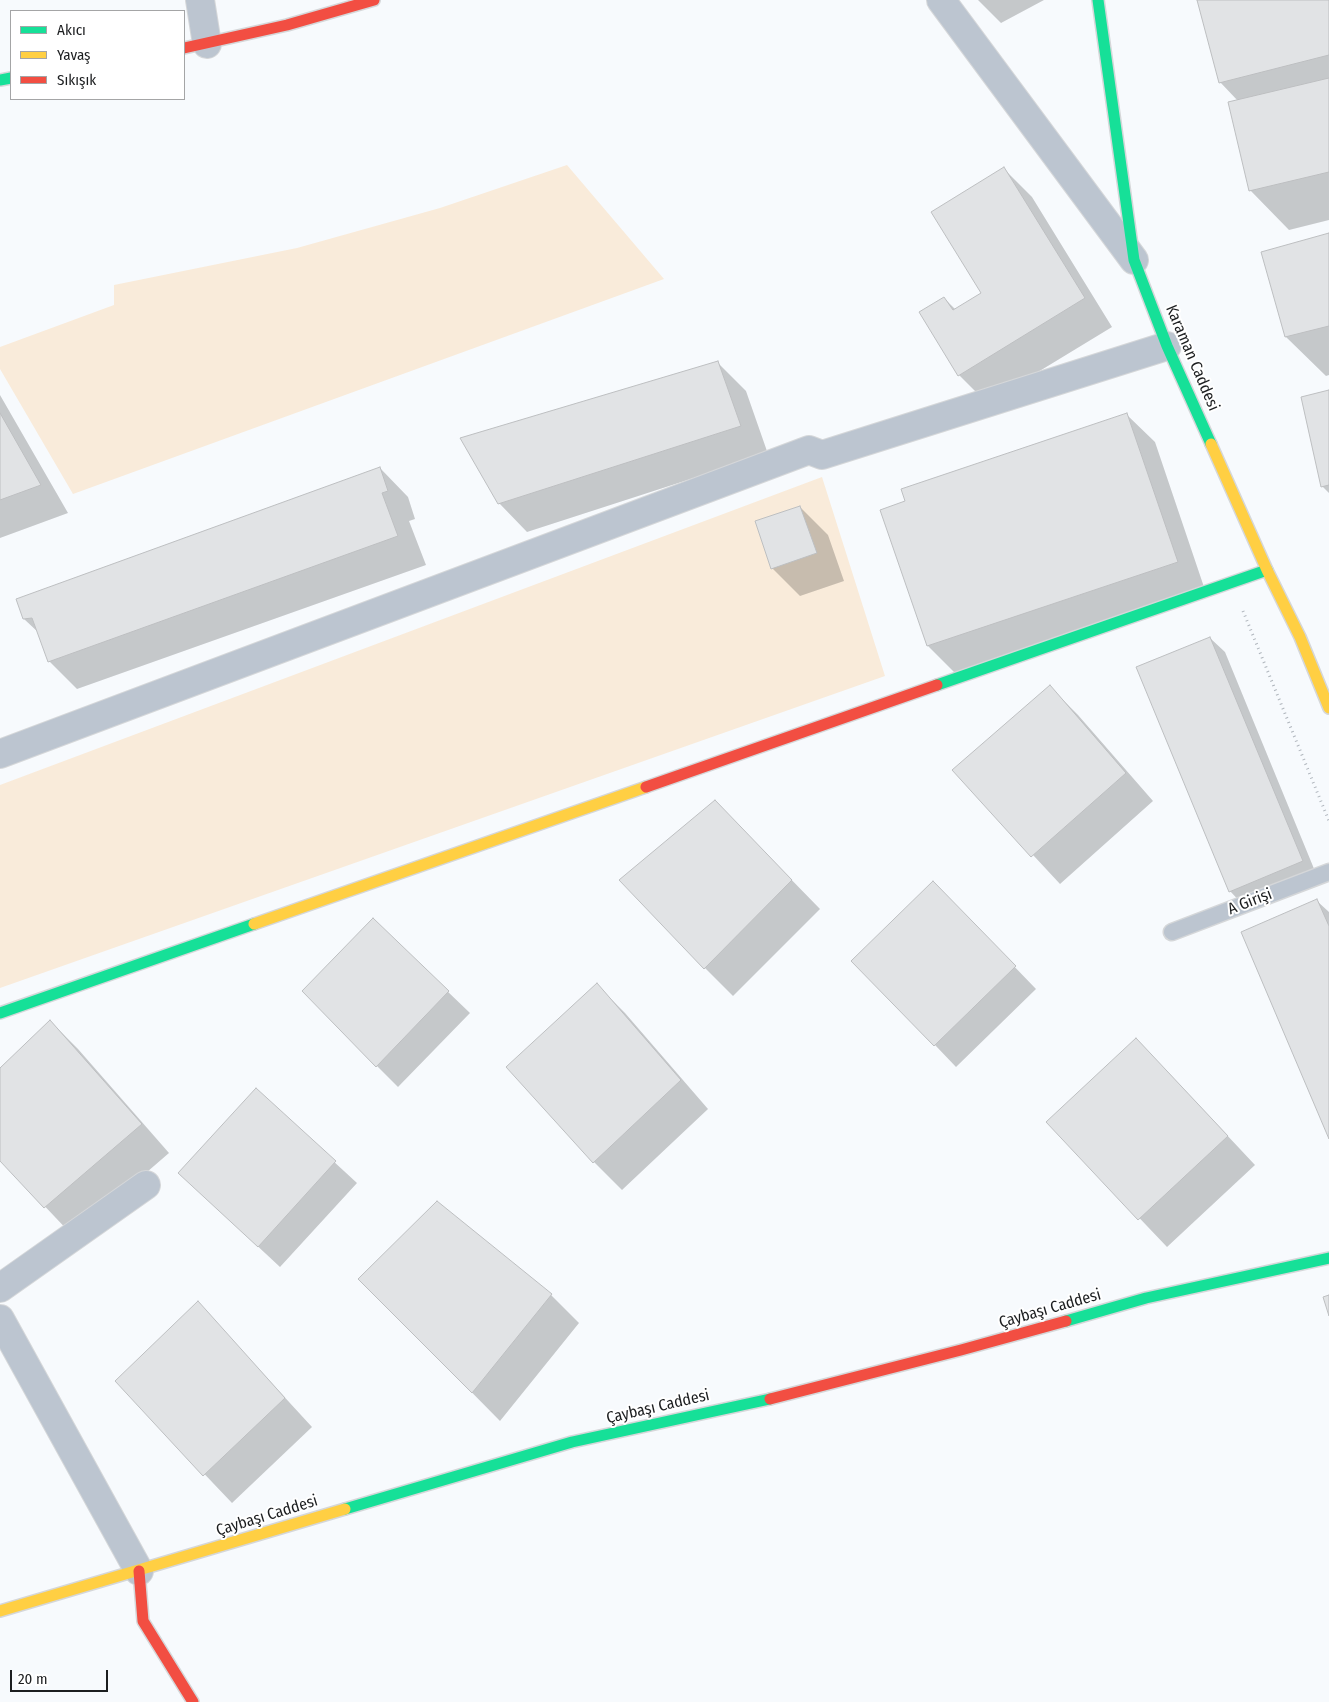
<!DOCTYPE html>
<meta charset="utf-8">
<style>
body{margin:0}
#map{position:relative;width:1329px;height:1702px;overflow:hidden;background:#f7fafd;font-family:"Fira Sans Condensed",sans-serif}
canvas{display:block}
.legend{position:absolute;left:10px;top:10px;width:175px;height:90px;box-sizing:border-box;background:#fff;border:1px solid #a4a5a6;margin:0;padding:6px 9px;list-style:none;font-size:15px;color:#1c1e20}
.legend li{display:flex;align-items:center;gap:10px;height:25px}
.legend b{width:25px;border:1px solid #a4a5a6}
.scale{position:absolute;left:10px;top:1670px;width:98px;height:22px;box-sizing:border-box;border:2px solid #1c1e20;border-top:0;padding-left:6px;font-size:15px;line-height:18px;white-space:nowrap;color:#1c1e20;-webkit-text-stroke:4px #fff;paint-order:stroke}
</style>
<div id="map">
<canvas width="1329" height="1702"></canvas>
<ul class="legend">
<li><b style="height:6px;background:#16e098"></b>Akıcı</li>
<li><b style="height:6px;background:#ffcf43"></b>Yavaş</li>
<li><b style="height:6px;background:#f24e42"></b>Sıkışık</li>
</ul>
<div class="scale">20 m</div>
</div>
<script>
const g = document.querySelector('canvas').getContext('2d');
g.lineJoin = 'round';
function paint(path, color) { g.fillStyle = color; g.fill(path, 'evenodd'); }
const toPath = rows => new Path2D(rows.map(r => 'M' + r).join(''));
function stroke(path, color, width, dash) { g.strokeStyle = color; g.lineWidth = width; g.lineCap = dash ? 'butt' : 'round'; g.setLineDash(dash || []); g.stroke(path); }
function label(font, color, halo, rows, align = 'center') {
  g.font = font + ' "Fira Sans Condensed",sans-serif'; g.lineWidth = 4; g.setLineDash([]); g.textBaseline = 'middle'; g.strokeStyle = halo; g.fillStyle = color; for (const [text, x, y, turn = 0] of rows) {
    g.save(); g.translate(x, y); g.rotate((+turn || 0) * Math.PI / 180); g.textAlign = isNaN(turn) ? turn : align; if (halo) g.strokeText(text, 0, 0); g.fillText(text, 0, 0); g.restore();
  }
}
const green = toPath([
 [567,165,664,279,73,494,0,369,0,347,114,305,114,285,297,248,440,208],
 [822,477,885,676,0,988,0,785]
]);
const shadow = toPath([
 [978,0,1044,0,1001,23],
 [1199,0,1329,0,1329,220,1289,230,1250,190,1238,101,1220,82],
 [1004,169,1032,197,1112,327,987,403,959,375,944,298,956,310,983,293],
 [1329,235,1329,375,1326,376,1286,337,1263,253],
 [717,362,746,391,768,454,527,532,499,503],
 [1329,391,1329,493,1322,486],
 [0,395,68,513,0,538],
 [1126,414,1155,442,1205,590,956,674,928,646],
 [380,468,408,497,415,519,409,521,426,565,77,689,49,661,39,633,24,619],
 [800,507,828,535,844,581,800,596,772,568],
 [1210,638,1225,652,1317,876,1244,906,1230,891],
 [1050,687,1078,715,1153,801,1060,884,954,770],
 [743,830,820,909,733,996,705,968],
 [1317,901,1329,912,1329,1136],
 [954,904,1036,989,956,1067,935,1045],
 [373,920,470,1013,398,1087,377,1066],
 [597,985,625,1013,708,1109,622,1190,594,1162],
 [50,1021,78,1049,169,1153,73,1236,0,1159,0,1070],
 [1164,1068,1255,1165,1167,1247,1048,1122],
 [256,1090,357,1183,280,1267,179,1173],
 [437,1203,551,1295,579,1323,500,1421,360,1279],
 [198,1303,312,1427,232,1503,116,1381]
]);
const building = toPath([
 [1197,0,1329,0,1329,55,1219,83,1197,0],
 [1329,78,1329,172,1249,191,1228,102,1329,78],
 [1004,167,1085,298,958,376,919,312,944,297,953,310,981,293,931,212,1004,167],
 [1329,233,1329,326,1285,337,1261,252,1329,233],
 [718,361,741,426,498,504,460,438,718,361],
 [1329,390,1329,485,1321,487,1301,397,1329,390],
 [0,413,41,485,0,500,0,413],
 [1127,413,1178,562,927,646,880,510,905,501,901,489,1127,413],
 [380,467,388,491,382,493,398,536,48,662,32,618,23,619,16,599,380,467],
 [800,506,817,553,771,569,755,521,800,506],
 [1210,637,1303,861,1229,892,1136,667,1210,637],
 [1050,685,1126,773,1031,857,952,770,1050,685],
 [715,800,792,880,704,969,619,880,715,800],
 [933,881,1016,966,934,1046,851,961,933,881],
 [1317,899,1329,926,1329,1139,1241,932,1317,899],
 [373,918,449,991,376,1067,302,991,373,918],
 [597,983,681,1080,593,1163,506,1067,597,983],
 [50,1020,142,1124,44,1208,0,1161,0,1068,50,1020],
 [1136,1038,1228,1136,1138,1220,1046,1122,1136,1038],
 [256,1088,336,1161,258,1247,178,1173,256,1088],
 [437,1201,552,1294,472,1393,358,1279,437,1201],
 [1329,1295,1329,1316,1323,1297,1329,1295],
 [198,1301,285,1398,203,1476,115,1381,198,1301]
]);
const path = toPath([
 [1243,611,1329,821]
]);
const lane = toPath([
 [1172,932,1329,872]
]);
const street = toPath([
 [200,0,207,44],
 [941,0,1134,260],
 [0,754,809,450,822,455,1167,346],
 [0,1288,146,1185],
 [0,1319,139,1571]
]);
const fast = toPath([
 [1098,0,1134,260,1167,346,1211,444],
 [0,80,11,78],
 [937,685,1267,570],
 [0,1013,254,924],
 [1066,1321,1146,1298,1329,1258],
 [345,1509,572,1442,770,1399]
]);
const slow = toPath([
 [1211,444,1267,570,1300,637,1329,708],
 [254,924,646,787],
 [0,1611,345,1509]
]);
const jam = toPath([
 [184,48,287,25,374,0],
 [646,787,937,685],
 [770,1399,961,1350,1066,1321],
 [139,1571,143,1621,193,1702]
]);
const streetNames = [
 ["Karaman Caddesi",1192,358,67],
 ["A Girişi",1250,902,-21],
 ["Çaybaşı Caddesi",1050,1309,-16],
 ["Çaybaşı Caddesi",658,1407,-13],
 ["Çaybaşı Caddesi",267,1516,-17]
];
paint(green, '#f9ebda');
paint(shadow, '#0003');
paint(building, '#e1e3e5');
stroke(building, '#bdbfc1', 1);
stroke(lane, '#d5d7d9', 19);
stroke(street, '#d5d7d9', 30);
stroke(fast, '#d5d7d9', 14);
stroke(slow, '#d5d7d9', 14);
stroke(jam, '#d5d7d9', 14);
stroke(path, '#b0b6bd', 3, [1, 4]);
stroke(lane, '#bcc5d0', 16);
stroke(street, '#bcc5d0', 28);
stroke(fast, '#16e098', 11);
stroke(slow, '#ffcf43', 11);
stroke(jam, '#f24e42', 11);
label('16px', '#1c1e20', '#fff', streetNames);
</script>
